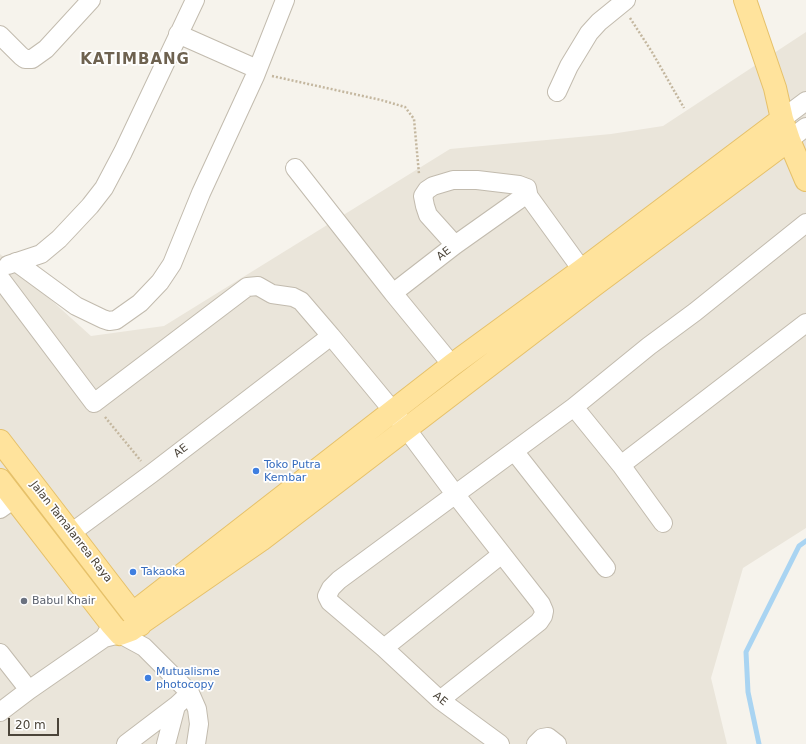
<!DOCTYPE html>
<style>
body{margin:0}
#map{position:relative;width:806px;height:744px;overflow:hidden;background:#f6f3ec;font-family:"DejaVu Sans",sans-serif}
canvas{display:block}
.scale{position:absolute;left:8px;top:718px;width:51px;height:18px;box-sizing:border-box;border:2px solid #4b4439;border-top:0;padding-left:5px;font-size:12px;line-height:14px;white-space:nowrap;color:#4b4439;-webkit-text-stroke:3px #fff;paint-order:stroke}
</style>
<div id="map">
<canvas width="806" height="744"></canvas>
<div class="scale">20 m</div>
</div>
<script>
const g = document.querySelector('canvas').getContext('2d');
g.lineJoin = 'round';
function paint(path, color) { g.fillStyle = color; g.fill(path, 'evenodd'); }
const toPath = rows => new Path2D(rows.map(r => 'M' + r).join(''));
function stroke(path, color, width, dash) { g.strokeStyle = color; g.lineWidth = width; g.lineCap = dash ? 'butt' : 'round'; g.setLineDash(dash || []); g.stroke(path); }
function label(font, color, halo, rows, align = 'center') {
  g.font = font + ' "DejaVu Sans",sans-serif'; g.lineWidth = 3.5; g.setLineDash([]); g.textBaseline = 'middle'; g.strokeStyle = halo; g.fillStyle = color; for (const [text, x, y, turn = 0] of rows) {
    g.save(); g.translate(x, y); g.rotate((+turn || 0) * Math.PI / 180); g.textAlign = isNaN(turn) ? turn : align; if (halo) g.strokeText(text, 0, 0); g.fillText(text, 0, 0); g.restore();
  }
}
const residential = toPath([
 [806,32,806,528,743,568,711,678,727,744,0,744,0,254,91,336,164,326,450,149,611,134,663,126]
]);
const stream = toPath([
 [759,744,748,692,746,652,799,546,806,541]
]);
const path = toPath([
 [630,18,652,52,684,108],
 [272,76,381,100,405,107,414,119,419,174],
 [105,417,141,461]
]);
const minor = toPath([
 [178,34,257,69],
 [0,35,21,56,25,59,32,59,46,49,91,0],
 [557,92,569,66,589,33,599,22,626,0],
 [782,119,806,101],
 [789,140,806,127],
 [295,168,393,293],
 [527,194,590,281],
 [16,262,76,306,103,319,109,321,116,320,140,303,160,282,172,264,201,193,255,76,285,0],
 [8,265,41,254,59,239,90,206,104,188,123,152,195,0],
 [0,278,94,403,247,287,258,286,272,294,293,297,301,301,331,336],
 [452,365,393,293,455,245,527,194,528,193,527,188,519,185,477,180,453,180,433,186,427,190,423,196,425,206,428,215,455,245],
 [574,407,649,346,695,312,806,223],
 [514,451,606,568],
 [621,465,806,323],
 [0,509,14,499],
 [71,533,151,474,331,336,393,411,455,494,541,604,544,611,543,616,539,622,440,700],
 [104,638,120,634,144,647,190,693,197,709,199,724,196,744],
 [384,648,502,554],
 [0,653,29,690],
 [0,712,29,690,104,638,110,628],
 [126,744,176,706,190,693],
 [166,744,176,706],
 [500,744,440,700,384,648,330,602,327,596,331,588,339,580,574,407,621,465,663,523],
 [536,744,542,738,548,737,557,744]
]);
const major = toPath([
 [745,0,775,88,782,119,789,140,806,180],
 [0,441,133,614,140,625],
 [0,480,112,625,120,634,131,630,261,540,593,286,789,140],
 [137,610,452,365,582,270,782,119]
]);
const markers = [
 [256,471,4,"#3f7fe0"],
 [133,572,4,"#3f7fe0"],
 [24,601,4,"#6b7280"],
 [148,678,4,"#3f7fe0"]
];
const streetNames = [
 ["AE",444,254,-37],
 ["AE",181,451,-37],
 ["Jalan Tamalanrea Raya",71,532,52],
 ["AE",440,699,40]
];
const shopNames = [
 ["Toko Putra",264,465],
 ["Kembar",264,478],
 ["Takaoka",141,572],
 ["Mutualisme",156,672],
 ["photocopy",156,685]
];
const worshipNames = [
 ["Babul Khair",32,601]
];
const districtNames = [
 ["KATIMBANG",135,60]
];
paint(residential, '#eae5da');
stroke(stream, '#a9d4f2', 5);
stroke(minor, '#c2bbae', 20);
stroke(major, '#e6c16a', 24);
stroke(path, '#c4b79f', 2.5, [2, 2]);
stroke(minor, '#fff', 18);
stroke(major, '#ffe39c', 22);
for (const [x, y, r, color] of markers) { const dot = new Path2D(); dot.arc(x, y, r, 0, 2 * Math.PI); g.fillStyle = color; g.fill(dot); stroke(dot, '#fff', 1.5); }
label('11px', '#4b4439', '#fff', streetNames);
label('11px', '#366cbe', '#fff', shopNames, 'left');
label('11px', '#5b616d', '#fff', worshipNames, 'left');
g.letterSpacing = '1px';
label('bold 15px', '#6e6250', '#fff', districtNames);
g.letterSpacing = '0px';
</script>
